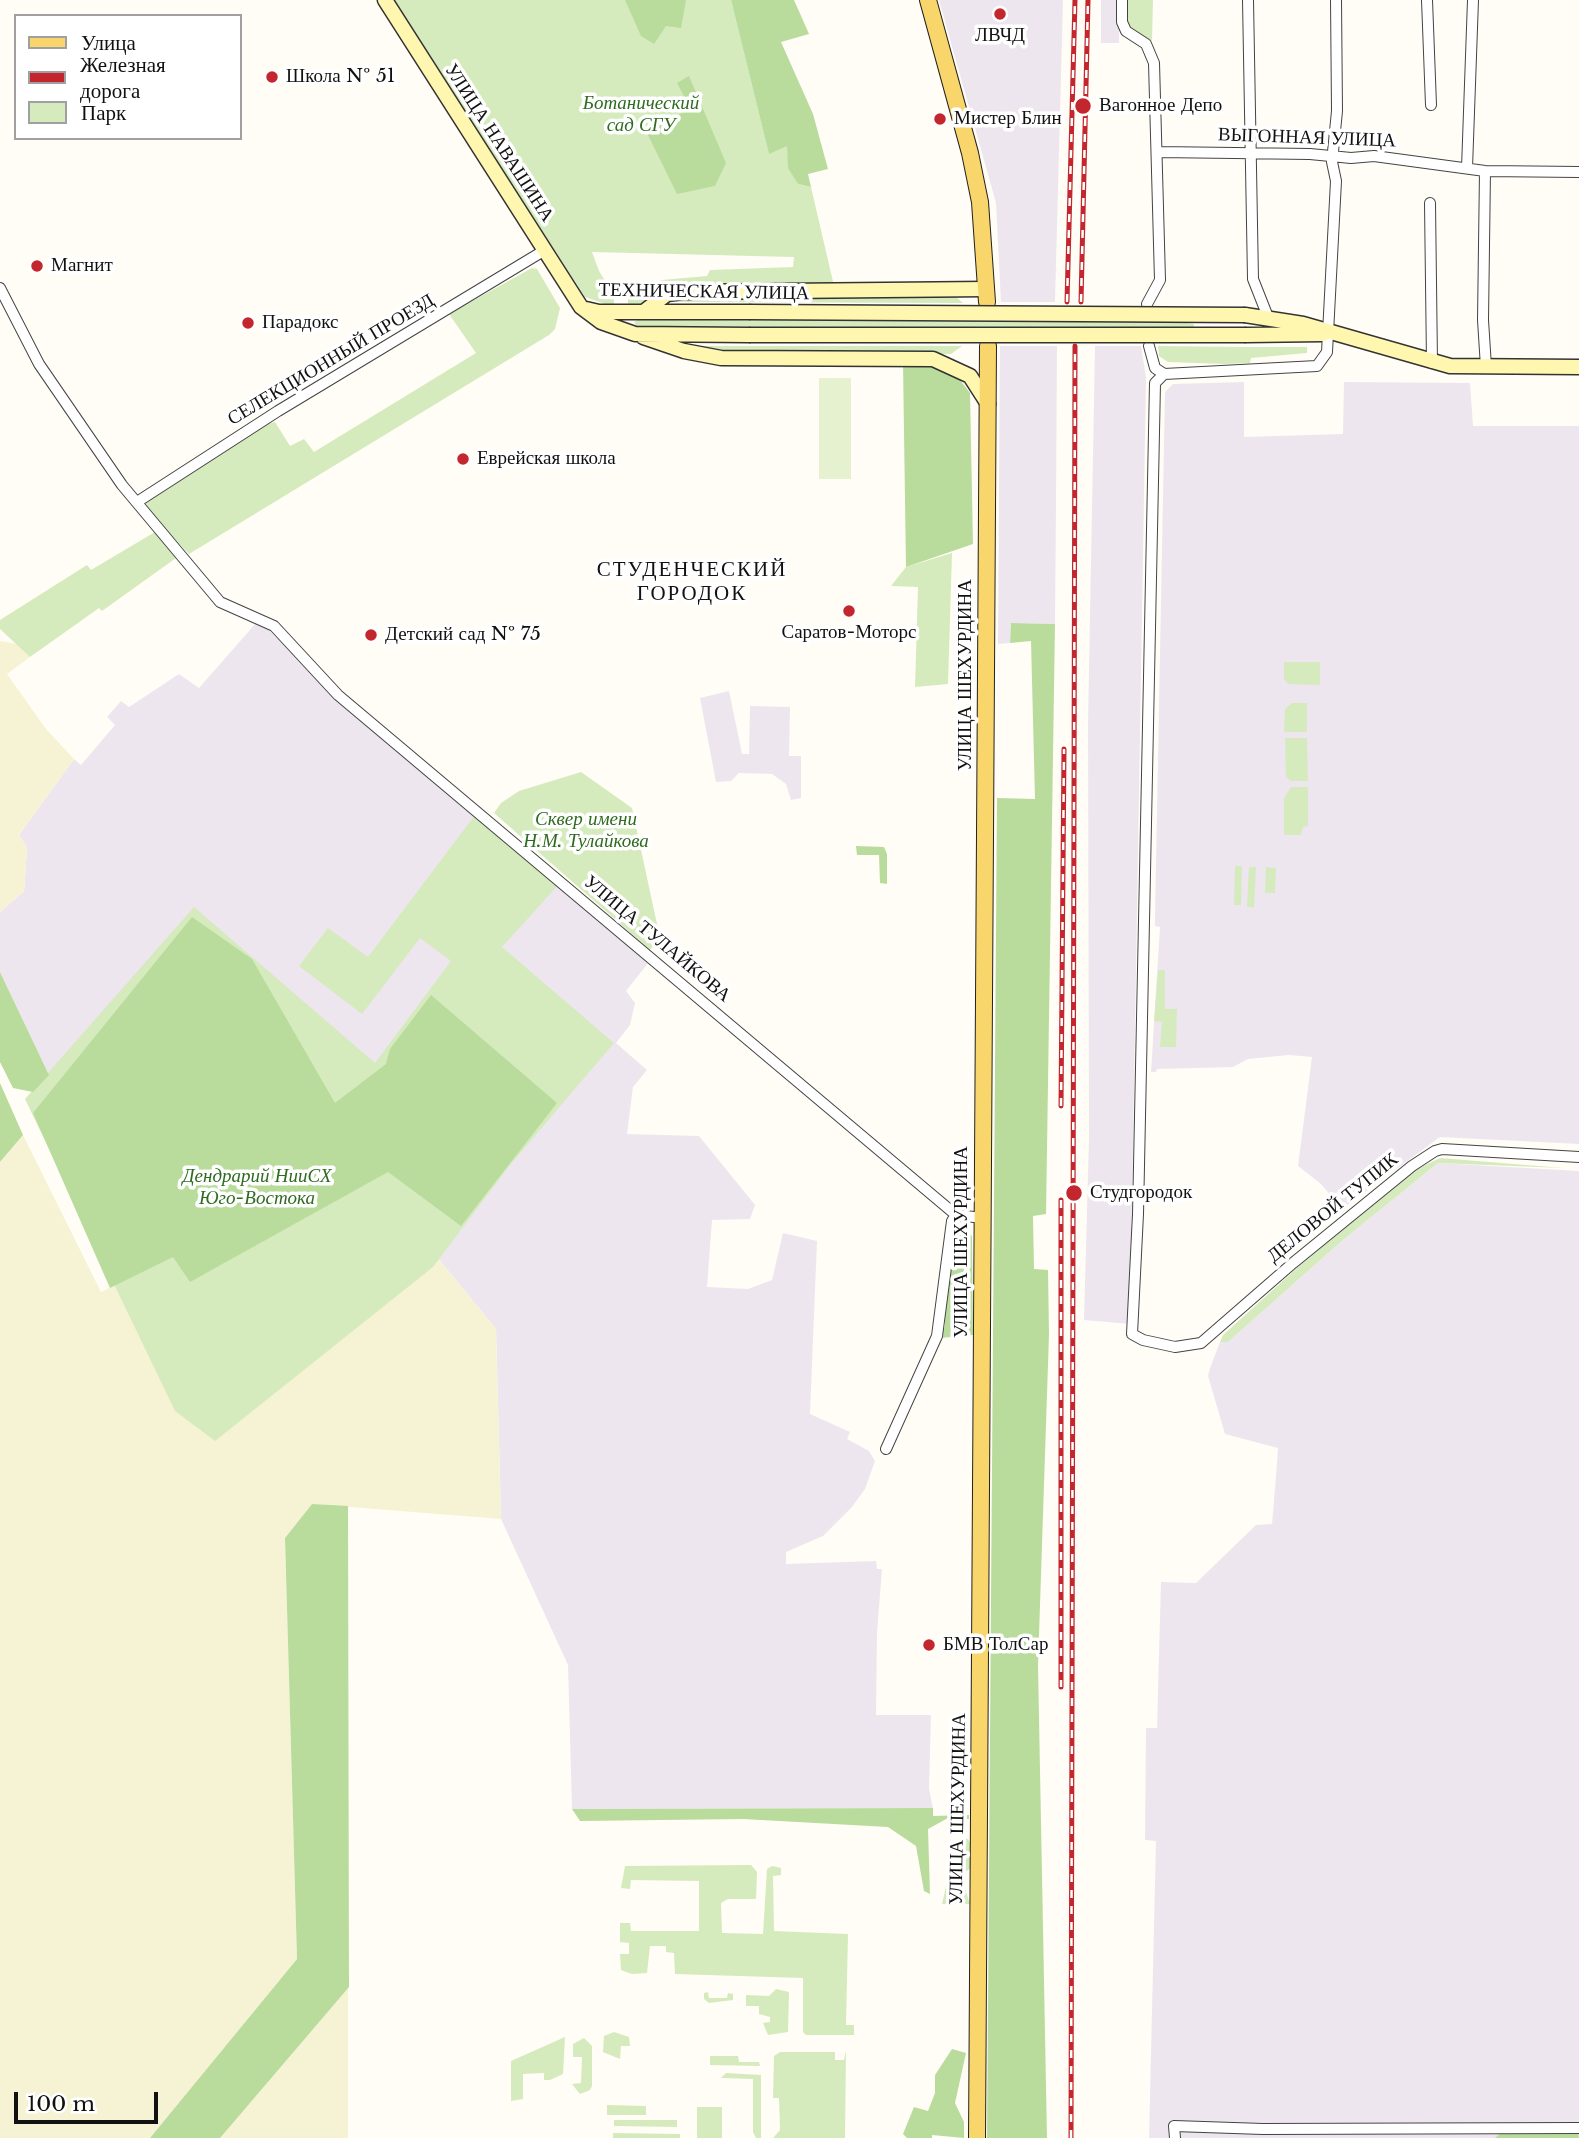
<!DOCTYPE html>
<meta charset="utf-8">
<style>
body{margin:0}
#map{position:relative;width:1579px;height:2138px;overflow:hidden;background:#fffdf5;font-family:"Libre Baskerville",serif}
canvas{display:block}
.legend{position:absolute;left:14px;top:14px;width:228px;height:126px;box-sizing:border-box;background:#fff;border:2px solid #a0a0a0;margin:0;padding:9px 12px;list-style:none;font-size:21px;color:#111}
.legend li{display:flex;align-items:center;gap:14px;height:35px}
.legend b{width:35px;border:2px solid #a0a0a0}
.scale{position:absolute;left:14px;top:2092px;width:144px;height:32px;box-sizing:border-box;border:4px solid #111;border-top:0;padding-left:9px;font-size:21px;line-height:24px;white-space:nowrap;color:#111;-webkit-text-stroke:5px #fff;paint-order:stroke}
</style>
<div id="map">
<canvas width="1579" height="2138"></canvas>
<ul class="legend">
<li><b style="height:9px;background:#f9d66b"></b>Улица</li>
<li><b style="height:9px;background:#c4262e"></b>Железная дорога</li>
<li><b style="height:19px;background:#d5ebbd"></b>Парк</li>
</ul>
<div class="scale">100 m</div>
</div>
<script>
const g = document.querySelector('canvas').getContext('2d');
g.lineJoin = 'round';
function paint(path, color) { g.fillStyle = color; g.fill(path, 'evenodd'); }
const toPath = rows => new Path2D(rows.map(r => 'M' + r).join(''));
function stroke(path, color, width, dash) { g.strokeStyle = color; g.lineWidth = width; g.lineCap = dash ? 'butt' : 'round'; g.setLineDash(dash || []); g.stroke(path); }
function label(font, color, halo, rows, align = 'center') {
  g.font = font + ' "Libre Baskerville",serif'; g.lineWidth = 7; g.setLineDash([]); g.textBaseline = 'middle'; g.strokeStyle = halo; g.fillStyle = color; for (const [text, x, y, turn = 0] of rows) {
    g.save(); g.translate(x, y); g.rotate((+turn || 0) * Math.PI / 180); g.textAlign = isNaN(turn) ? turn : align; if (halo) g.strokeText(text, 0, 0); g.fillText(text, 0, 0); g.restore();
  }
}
const industrial = toPath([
 [939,0,1063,0,1055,302,1001,302,996,203],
 [1101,0,1119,0,1119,43,1101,43],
 [1000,346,1057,346,1056,502,1055,624,1011,623,1010,643,998,644],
 [1095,346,1141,346,1146,377,1130,1324,1084,1320,1089,1138,1088,723],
 [1244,382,1244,437,1343,434,1344,382,1470,383,1473,426,1579,426,1579,1144,1440,1137,1342,1209,1321,1184,1298,1166,1312,1057,1289,1055,1248,1059,1233,1067,1157,1069,1156,1072,1151,1072,1160,927,1155,926,1155,916,1165,392,1173,384],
 [256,623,265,626,346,708,649,962,626,991,635,1003,630,1025,616,1043,647,1070,633,1087,627,1134,699,1136,755,1205,750,1219,712,1220,707,1287,748,1289,772,1280,783,1233,817,1241,810,1414,850,1432,847,1439,869,1451,875,1461,865,1489,852,1507,823,1536,786,1552,786,1564,876,1561,877,1569,882,1569,877,1633,876,1715,931,1715,929,1789,933,1808,572,1809,568,1665,501,1519,496,1329,436,1256,386,1064,49,1075,0,972,0,912,24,891,27,848,19,835,74,759,81,765,115,725,107,717,121,701,129,707,179,674,199,688],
 [729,691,742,754,749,754,750,706,790,707,789,756,801,756,801,798,791,800,786,784,772,774,739,773,731,781,716,782,700,698],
 [1438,1163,1579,1171,1579,2138,1149,2138,1156,1841,1145,1840,1146,1728,1157,1728,1161,1582,1196,1583,1256,1525,1272,1524,1277,1464,1278,1448,1225,1434,1208,1376,1210,1368,1220,1342,1228,1342,1343,1240]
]);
const farmland = toPath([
 [0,641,17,644,30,657,7,674,46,729,74,759,19,835,27,848,24,891,0,912],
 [23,1135,101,1292,173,1257,436,1256,496,1329,501,1519,312,1504,285,1538,297,1959,150,2138,0,2138,0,1162],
 [348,1977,348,2138,216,2138]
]);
const green = toPath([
 [393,0,731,0,769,153,787,145,789,168,798,184,811,187,834,286,666,289,637,306,628,307,628,295,632,292,662,280,707,276,710,270,793,267,794,257,592,252,599,271,614,295,614,307,585,297],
 [1125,0,1153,0,1152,41,1130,30,1125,22],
 [532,268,537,269,560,308,555,329,549,335,189,554,148,510,146,503,149,499,268,424,275,422,290,446,304,439,314,452,476,353,449,314],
 [955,296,963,303,672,302,684,297],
 [640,319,1167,320,1194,324,1194,328,638,329,634,322],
 [690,346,962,346,951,354,722,354],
 [1158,346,1247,347,1307,347,1307,353,1251,358,1250,363,1224,364,1168,362,1159,356],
 [155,532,176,558,102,611,99,608,30,657,0,629,0,620,87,565,91,570],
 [952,553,948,684,915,687,918,587,891,586,906,567],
 [1284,662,1320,662,1320,685,1288,684,1284,679],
 [1292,703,1307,703,1307,732,1284,732,1285,709],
 [1285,738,1307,738,1308,781,1291,781,1286,777],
 [581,772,632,808,660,938,650,950,494,813,501,803,519,791],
 [1291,787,1308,787,1308,826,1303,827,1301,835,1284,835,1284,798],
 [475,815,560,883,502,947,614,1043,510,1165,433,1267,215,1441,175,1411,25,1099,194,907,375,1063,451,961,420,938,362,1014,299,966,328,928,368,957],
 [1235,866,1242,866,1241,905,1234,905],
 [1249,867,1256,867,1254,907,1247,907],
 [1266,867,1276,868,1275,893,1265,893],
 [1158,970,1165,970,1165,1009,1177,1009,1176,1047,1160,1047,1162,1022,1154,1021],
 [1440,1158,1563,1168,1438,1163,1343,1240,1228,1342,1220,1342,1223,1335,1297,1268,1415,1170],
 [962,1838,968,1839,970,1843,970,1869,966,1871,959,1868],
 [751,1865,757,1872,756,1899,728,1899,721,1903,722,1933,763,1934,767,1869,772,1866,781,1868,781,1875,773,1876,774,1931,848,1934,846,2025,854,2025,854,2035,806,2035,803,2032,803,1978,675,1974,674,1953,666,1952,666,1946,650,1946,647,1973,632,1974,621,1970,620,1954,629,1954,629,1943,620,1942,620,1923,630,1923,631,1931,699,1931,699,1881,631,1880,630,1889,621,1888,625,1866],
 [948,1878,963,1883,970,1904,942,1904],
 [776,1989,789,1992,788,2032,768,2035,763,2023,770,2022,770,2017,759,2014,759,2006,746,2006,746,1995,769,1996],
 [708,1992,709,1998,727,1998,728,1993,733,1994,733,2000,709,2003,704,1999,704,1993],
 [614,2032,629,2037,630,2046,621,2046,620,2059,603,2052,604,2036],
 [565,2037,563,2074,550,2080,544,2080,544,2073,523,2074,523,2099,511,2101,511,2061],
 [584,2038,592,2046,592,2086,590,2090,580,2094,572,2084,581,2083,582,2057,573,2057,573,2044],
 [846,2051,845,2138,773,2138,780,2130,779,2098,773,2098,774,2056,780,2052,835,2052,835,2060,844,2060],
 [710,2056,738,2056,739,2062,759,2062,760,2066,710,2065],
 [726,2073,761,2075,761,2138,756,2138,753,2132,753,2079,721,2078],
 [607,2105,646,2106,646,2115,607,2115],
 [697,2107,722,2107,722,2138,697,2138],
 [614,2120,677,2120,677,2127,614,2126],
 [613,2133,680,2134,680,2138,613,2138]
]);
const forest = toPath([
 [625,0,686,0,681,28,666,26,654,44,641,36],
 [731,0,794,0,809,34,781,42,813,114,828,169,808,174,811,187,798,184,788,168,787,146,769,154],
 [689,76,726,163,715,186,677,194,645,129,691,109,677,83],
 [931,362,956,375,970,393,973,544,906,567,903,363],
 [1011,623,1055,624,1046,1214,1033,1216,1034,1269,1048,1270,1049,1334,1038,1665,1047,2138,987,2138,997,798,1035,799,1031,641,1010,643],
 [856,846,884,847,887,854,887,884,880,883,879,855,857,855],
 [192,917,252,959,335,1103,386,1064,390,1049,431,995,557,1103,461,1226,388,1172,190,1282,173,1257,110,1288,33,1113],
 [0,972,49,1075,33,1092,13,1088,0,1062],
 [0,1083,23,1135,0,1162],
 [961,1227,972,1236,973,1335,940,1338,945,1326,945,1283,952,1238,957,1229],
 [312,1504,348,1506,349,1987,220,2138,150,2138,297,1959,285,1538],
 [933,1808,933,1816,969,1815,969,1819,948,1818,928,1829,930,1894,924,1891,916,1846,888,1827,743,1819,580,1821,572,1809],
 [952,2049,966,2053,955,2103,964,2122,964,2138,932,2135,932,2138,907,2138,903,2134,914,2107,928,2111,935,2093,935,2075],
 [1501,2133,1578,2133,1579,2138,1495,2138]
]);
const pitch = toPath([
 [819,378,851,378,851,479,819,479]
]);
const street = toPath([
 [1122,0,1122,22,1126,31,1146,44,1154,63,1160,280,1147,304],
 [1248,0,1253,279,1268,317],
 [1336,0,1337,111,1332,162,1336,181,1327,352,1317,366,1164,374,1155,383,1138,1214,1132,1334,1143,1340,1175,1347,1201,1343,1293,1263,1412,1166,1435,1151,1442,1149,1579,1157],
 [1427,0,1431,105],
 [1159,152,1310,154,1351,158,1374,156,1485,171,1579,172],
 [1467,168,1473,0],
 [1485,171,1483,320,1486,367],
 [1430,203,1432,363],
 [0,288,39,364,122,485,220,602,274,626,338,695,956,1215,983,1218],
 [1149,346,1155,368,1164,374],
 [137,502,278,411,545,250],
 [886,1449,937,1336,952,1221,956,1215],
 [1175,2138,1174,2126,1263,2129,1579,2128]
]);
const secondary = toPath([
 [385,0,581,307,601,322,635,334,749,335],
 [586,309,599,312,749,312],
 [646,310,667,294,682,292,986,289],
 [1245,315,1303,324,1450,366,1579,367],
 [1246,335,1323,334],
 [643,337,684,351,721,358,933,359,970,376,988,404]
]);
const primary = toPath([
 [928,0,970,153,980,202,987,302],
 [977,2138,988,346]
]);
const rail = toPath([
 [1067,302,1075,0],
 [1081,302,1088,0],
 [1061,1106,1064,749],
 [1061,1200,1061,1687],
 [1071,2138,1075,346]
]);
const secondaryBridge = toPath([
 [749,312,1245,315],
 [749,335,1246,335]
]);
const markers = [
 [1000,14,7,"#c4262e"],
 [272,77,7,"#c4262e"],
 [1083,106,9,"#c4262e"],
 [940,119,7,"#c4262e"],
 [37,266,7,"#c4262e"],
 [248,323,7,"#c4262e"],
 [463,459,7,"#c4262e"],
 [849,611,7,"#c4262e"],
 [371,635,7,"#c4262e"],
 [1074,1193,9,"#c4262e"],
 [929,1645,7,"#c4262e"]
];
const poiNames = [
 ["ЛВЧД",1000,36,"center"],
 ["Школа № 51",286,77],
 ["Вагонное Депо",1099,106],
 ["Мистер Блин",954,119],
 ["Магнит",51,266],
 ["Парадокс",262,323],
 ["Еврейская школа",477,459],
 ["Саратов-Моторс",849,633,"center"],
 ["Детский сад № 75",385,635],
 ["Студгородок",1090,1193],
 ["БМВ ТолСар",943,1645]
];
const parkNames = [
 ["Ботанический",641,104],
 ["сад СГУ",641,126],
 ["Сквер имени",586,820],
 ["Н.М. Тулайкова",586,842],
 ["Дендрарий НииСХ",257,1177],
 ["Юго-Востока",257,1199]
];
const streetNames = [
 ["ВЫГОННАЯ УЛИЦА",1307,138,2],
 ["УЛИЦА НАВАШИНА",499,143,57],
 ["ТЕХНИЧЕСКАЯ УЛИЦА",704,292,1],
 ["СЕЛЕКЦИОННЫЙ ПРОЕЗД",331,360,-31],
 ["УЛИЦА ШЕХУРДИНА",966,675,-90],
 ["УЛИЦА ТУЛАЙКОВА",657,939,40],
 ["ДЕЛОВОЙ ТУПИК",1333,1208,-39],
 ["УЛИЦА ШЕХУРДИНА",962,1242,-90],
 ["УЛИЦА ШЕХУРДИНА",958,1809,-89]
];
const neighbourhoodNames = [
 ["СТУДЕНЧЕСКИЙ",692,570],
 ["ГОРОДОК",692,594]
];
paint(industrial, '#eee6ef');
paint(farmland, '#f6f3d4');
paint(green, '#d5ebbd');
paint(forest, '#b9dc9c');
paint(pitch, '#e6f2cf');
stroke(street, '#444', 12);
stroke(secondary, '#333', 17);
stroke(primary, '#222', 18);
stroke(street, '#fff', 10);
stroke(secondary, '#fff6b0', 14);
stroke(primary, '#f9d66b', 16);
stroke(rail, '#c4262e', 5);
stroke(rail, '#fff', 2.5, [8]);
stroke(secondaryBridge, '#333', 17, []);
stroke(secondaryBridge, '#fff6b0', 14);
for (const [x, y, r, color] of markers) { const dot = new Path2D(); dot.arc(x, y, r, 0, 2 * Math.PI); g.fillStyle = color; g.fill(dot); stroke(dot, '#fff', 2.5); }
label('19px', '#111', '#fff', poiNames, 'left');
label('italic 19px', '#2f6b1f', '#fff', parkNames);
label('19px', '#111', '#fff', streetNames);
g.letterSpacing = '2px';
label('21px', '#111', '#fff', neighbourhoodNames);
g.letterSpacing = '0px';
</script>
